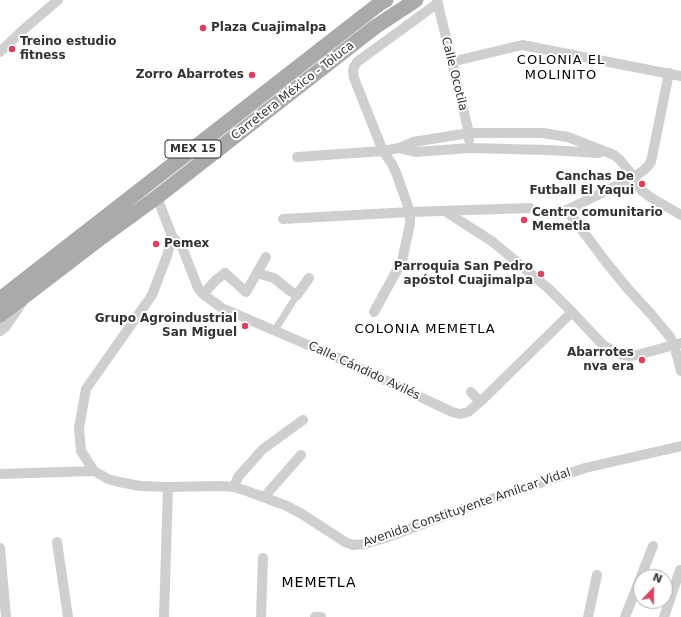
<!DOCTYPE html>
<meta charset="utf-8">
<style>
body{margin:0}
#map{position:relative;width:681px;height:617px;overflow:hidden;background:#fff;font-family:"DejaVu Sans",sans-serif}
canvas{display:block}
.north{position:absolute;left:633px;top:569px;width:40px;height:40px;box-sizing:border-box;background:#fff;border:1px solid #adadad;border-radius:50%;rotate:22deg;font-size:11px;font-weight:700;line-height:16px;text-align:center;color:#323232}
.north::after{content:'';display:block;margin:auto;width:14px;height:18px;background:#da425f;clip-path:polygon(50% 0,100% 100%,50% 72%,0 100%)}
</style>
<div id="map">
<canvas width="681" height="617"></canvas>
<div class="north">N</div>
</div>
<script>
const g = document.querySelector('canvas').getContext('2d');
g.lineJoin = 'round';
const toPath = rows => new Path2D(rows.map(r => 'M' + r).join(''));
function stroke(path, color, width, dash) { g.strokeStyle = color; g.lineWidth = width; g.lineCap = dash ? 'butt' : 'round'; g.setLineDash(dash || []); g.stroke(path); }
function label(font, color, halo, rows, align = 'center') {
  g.font = font + ' "DejaVu Sans",sans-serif'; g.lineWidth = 4; g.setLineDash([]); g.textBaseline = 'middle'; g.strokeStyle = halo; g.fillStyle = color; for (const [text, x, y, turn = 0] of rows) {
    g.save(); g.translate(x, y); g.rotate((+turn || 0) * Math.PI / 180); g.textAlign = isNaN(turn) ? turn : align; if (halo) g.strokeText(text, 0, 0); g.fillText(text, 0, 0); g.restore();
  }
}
const pedestrian = toPath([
 [275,330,297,295]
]);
const minor = toPath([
 [437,0,469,133,469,140],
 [0,52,24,29,58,0],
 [451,62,522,45,681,76],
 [669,73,651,162,648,166,644,170,634,177,567,210,606,262,628,289,651,314,670,337,674,345,681,371],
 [399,148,415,152,470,148,548,150,599,153],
 [297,157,383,151,399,148,413,142,469,133,543,133,568,137,614,155,620,160,624,165,634,177,641,190,650,197,681,215],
 [157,197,172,236,167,256,152,295,86,389,79,428,81,451,94,471,108,479,119,482,140,486,168,487,221,486,234,487,247,491,287,506,302,514,345,542,353,545,365,544,385,538,471,506,585,468,681,446],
 [445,211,493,242,549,289,572,312,604,346,620,354,629,356,637,355,681,343],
 [283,219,410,212,530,208],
 [172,236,182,247,198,288,203,294,222,308,336,357,452,412,460,414,468,412,480,402,572,312],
 [257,273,266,257],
 [203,294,216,280,225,273,246,292,257,273,274,278,290,291,297,295,309,278],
 [374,312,402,261,410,224,410,212,397,175,392,164,383,151,354,78,353,71,354,67,357,62,438,3],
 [471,392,480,402],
 [0,474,94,471],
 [234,487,238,477,263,449,303,420],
 [264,497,301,455],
 [57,542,68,617],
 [0,548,6,617],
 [164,617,168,487],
 [261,617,263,558],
 [315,617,321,617],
 [588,617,597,575],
 [625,617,653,546],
 [664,617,680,570]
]);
const tertiary = toPath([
 [0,330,5,326,22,301]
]);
const primary = toPath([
 [0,299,379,4,386,0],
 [0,315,98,240,157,197,375,27,416,0]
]);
const markers = [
 [203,28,4,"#da425f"],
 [12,49,4,"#da425f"],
 [252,75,4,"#da425f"],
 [642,184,4,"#da425f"],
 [524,220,4,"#da425f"],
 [156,244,4,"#da425f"],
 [541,274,4,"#da425f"],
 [245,326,4,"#da425f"],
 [642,360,4,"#da425f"]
];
const shields = [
 [193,149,56]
];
const shieldNames = [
 ["MEX 15",193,149]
];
const poiNames = [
 ["Plaza Cuajimalpa",211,28,"left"],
 ["Treino estudio",20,42,"left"],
 ["fitness",20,56,"left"],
 ["Zorro Abarrotes",244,75],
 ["Canchas De",634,177],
 ["Futball El Yaqui",634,191],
 ["Centro comunitario",532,213,"left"],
 ["Memetla",532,227,"left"],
 ["Pemex",164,244,"left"],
 ["Parroquia San Pedro",533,267],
 ["apóstol Cuajimalpa",533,281],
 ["Grupo Agroindustrial",237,319],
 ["San Miguel",237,333],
 ["Abarrotes",634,353],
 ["nva era",634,367]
];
const streetNames = [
 ["Calle Ocotila",454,74,76],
 ["Carretera México - Toluca",293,91,-38],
 ["Calle Cándido Avilés",364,371,25],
 ["Avenida Constituyente Amílcar Vidal",467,508,-19]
];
const neighbourhoodNames = [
 ["COLONIA EL",561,61],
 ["MOLINITO",561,76],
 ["COLONIA MEMETLA",425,330]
];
const quarterNames = [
 ["MEMETLA",319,583]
];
stroke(pedestrian, '#cfcfcf', 7);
stroke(minor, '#cfcfcf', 10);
stroke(tertiary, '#cfcfcf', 12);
stroke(primary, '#aaa', 15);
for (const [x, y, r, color] of markers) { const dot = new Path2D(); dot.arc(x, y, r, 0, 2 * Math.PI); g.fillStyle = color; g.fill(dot); stroke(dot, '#fff', 1.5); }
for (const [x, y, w] of shields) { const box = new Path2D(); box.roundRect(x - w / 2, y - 9, w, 18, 3); g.fillStyle = '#fff'; g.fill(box); stroke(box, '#323232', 1); }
label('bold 11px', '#323232', null, shieldNames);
label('bold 12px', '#323232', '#fff', poiNames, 'right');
label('12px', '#323232', '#fff', streetNames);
g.letterSpacing = '1px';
label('13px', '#000', '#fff', neighbourhoodNames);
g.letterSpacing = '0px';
g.letterSpacing = '1px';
label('14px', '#000', '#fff', quarterNames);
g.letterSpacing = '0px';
</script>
